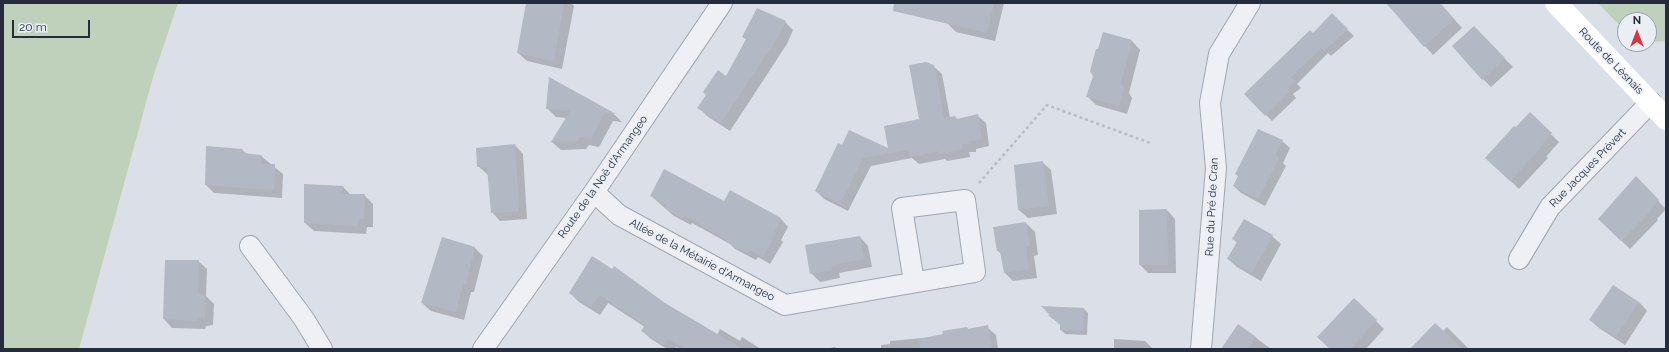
<!DOCTYPE html>
<meta charset="utf-8">
<style>
body{margin:0}
#map{position:relative;width:1669px;height:352px;overflow:hidden;background:#dbdfe7;font-family:Raleway,sans-serif}
canvas{display:block}
.frame{position:absolute;inset:0;border:4px solid #242c3e;pointer-events:none}
.north{position:absolute;left:1617px;top:12px;width:40px;height:40px;box-sizing:border-box;background:#eaeef5;border:1px solid #9ba0ac;border-radius:50%;rotate:0deg;font-size:11px;font-weight:700;line-height:16px;text-align:center;color:#242c3e}
.north::after{content:'';display:block;margin:auto;width:14px;height:18px;background:#d93344;clip-path:polygon(50% 0,100% 100%,50% 72%,0 100%)}
.scale{position:absolute;left:12px;top:20px;width:78px;height:18px;box-sizing:border-box;border:2px solid #242c3e;border-top:0;padding-left:5px;font-size:12px;line-height:14px;white-space:nowrap;color:#242c3e;-webkit-text-stroke:3px #eaeef5;paint-order:stroke}
</style>
<div id="map">
<canvas width="1669" height="352"></canvas>
<div class="frame"></div>
<div class="north">N</div>
<div class="scale">20 m</div>
</div>
<script>
const g = document.querySelector('canvas').getContext('2d');
g.lineJoin = 'round';
function paint(path, color) { g.fillStyle = color; g.fill(path, 'evenodd'); }
const toPath = rows => new Path2D(rows.map(r => 'M' + r).join(''));
function stroke(path, color, width, dash) { g.strokeStyle = color; g.lineWidth = width; g.lineCap = dash ? 'butt' : 'round'; g.setLineDash(dash || []); g.stroke(path); }
function label(font, color, halo, rows, align = 'center') {
  g.font = font + ' Raleway,sans-serif'; g.lineWidth = 3; g.setLineDash([]); g.textBaseline = 'middle'; g.strokeStyle = halo; g.fillStyle = color; for (const [text, x, y, turn = 0] of rows) {
    g.save(); g.translate(x, y); g.rotate((+turn || 0) * Math.PI / 180); g.textAlign = isNaN(turn) ? turn : align; if (halo) g.strokeText(text, 0, 0); g.fillText(text, 0, 0); g.restore();
  }
}
const green = toPath([
 [3,3,178,3,153,77,79,349,3,349],
 [1598,3,1666,3,1666,41,1649,42,1649,20,1625,20,1625,31]
]);
const shadow = toPath([
 [527,3,571,3,574,6,562,69,527,61,518,53],
 [952,3,1004,3,995,41,956,32,948,24],
 [1387,3,1440,3,1462,28,1433,55],
 [1332,15,1354,36,1331,56,1328,53,1297,84,1301,88,1293,94,1296,98,1272,121,1245,94,1313,35],
 [785,22,793,30,787,44,730,131,707,116,699,108,727,77,747,40,743,37],
 [1474,27,1513,67,1491,87,1483,79],
 [1132,41,1140,50,1129,93,1132,98,1127,114,1096,105,1087,96],
 [933,66,942,74,950,118,958,120,978,116,986,123,989,146,976,149,976,152,969,152,970,157,947,161,945,159,919,164,912,158,871,166,848,211,824,199,816,191,842,146,889,150,920,120],
 [550,79,615,115,622,122,613,121,599,147,589,145,586,149,561,150,552,142,567,118,556,117,547,108],
 [1530,114,1559,142,1546,157,1548,158,1519,189,1486,158,1517,129],
 [1282,141,1290,148,1283,163,1286,166,1265,206,1241,193,1234,186],
 [515,145,523,154,527,219,500,221,492,212,488,175,478,166],
 [242,150,247,154,261,156,283,174,282,198,214,193,206,185],
 [1042,162,1051,170,1057,214,1028,218,1019,210],
 [1636,178,1666,209,1657,219,1658,220,1630,249,1599,219],
 [343,187,351,195,364,195,373,204,373,227,367,227,366,234,314,231,305,223],
 [730,192,781,219,788,227,781,240,783,242,770,264,758,257,756,260,735,249,730,244,692,223,691,225,674,216,651,196,724,203],
 [1167,210,1175,219,1176,273,1148,273,1140,265],
 [1026,223,1035,232,1038,255,1034,256,1037,278,1013,281,1005,273,1002,255,998,251],
 [1272,236,1281,244,1261,281,1237,267,1228,259,1237,243,1233,238],
 [860,237,868,246,872,267,839,273,840,278,820,282,811,273],
 [474,247,483,256,474,292,471,292,464,320,431,311,422,303],
 [592,257,665,304,717,335,720,329,740,341,742,337,761,349,680,349,676,347,675,349,667,349,651,339,642,331,645,327,608,303,600,315,579,302,570,293],
 [198,261,207,269,206,296,214,304,213,325,206,326,205,329,172,328,164,319],
 [1354,299,1384,329,1366,349,1331,349],
 [1639,302,1647,311,1625,345,1599,328,1590,320],
 [1084,309,1088,313,1087,335,1065,334,1061,330,1061,325,1048,315],
 [1239,325,1271,349,1230,349],
 [987,327,996,335,998,349,878,349,881,348,881,345,890,344,890,341,944,336],
 [1447,327,1469,349,1421,349,1442,332],
 [1114,339,1145,341,1153,349,1114,349],
 [835,347,837,349,826,349]
]);
const building = toPath([
 [526,3,564,3,554,61,517,53],
 [894,3,994,3,987,33,893,11],
 [1386,3,1440,3,1454,19,1424,47],
 [757,8,786,21,779,35,721,123,697,108,706,95,703,92,718,70,726,76,746,39,742,37],
 [1332,13,1348,29,1324,51,1321,48,1291,77,1296,81,1288,88,1290,91,1265,116,1244,94,1310,30,1313,33],
 [1474,26,1505,58,1482,80,1452,46],
 [1103,32,1132,40,1121,84,1124,88,1119,106,1086,97,1093,76,1090,71,1096,49,1098,49],
 [926,62,934,65,944,118,955,116,957,119,978,114,982,139,968,141,969,144,961,144,962,149,938,154,938,151,910,157,908,150,863,158,840,204,815,191,838,143,842,145,849,130,888,148,884,126,919,119,909,65],
 [549,77,607,109,616,114,604,113,591,139,580,137,578,141,551,142,570,111,546,109],
 [1530,112,1552,133,1539,148,1540,149,1510,181,1485,158,1514,126,1516,127],
 [1258,129,1283,140,1275,155,1279,158,1258,199,1233,186,1238,176,1235,174],
 [515,144,519,211,491,213,487,167,477,167,476,148],
 [206,146,243,149,242,153,262,155,261,164,275,164,274,190,205,185],
 [1043,161,1049,206,1018,210,1014,165],
 [664,169,724,201,730,190,781,218,774,232,776,233,763,257,750,250,748,253,726,242,726,240,685,216,683,219,665,208,666,205,650,196],
 [1636,176,1659,200,1650,210,1651,211,1621,241,1598,219],
 [304,184,344,186,340,194,365,194,364,219,359,219,358,226,304,223],
 [1167,209,1168,265,1139,265,1139,210],
 [1244,219,1273,235,1252,273,1227,259,1237,242,1232,239],
 [1026,222,1030,246,1026,247,1029,269,1004,273,1000,251,997,251,993,227],
 [860,236,864,259,831,265,832,270,810,274,805,245],
 [442,237,475,247,466,284,463,284,456,312,421,303],
 [592,256,612,269,614,266,665,303,743,349,687,349,667,339,664,345,641,331,645,325,599,295,591,307,569,293],
 [165,260,199,260,198,293,206,295,205,317,197,318,197,321,163,319],
 [1613,285,1639,302,1616,337,1589,320],
 [1354,298,1377,320,1350,349,1330,349,1317,337],
 [1041,306,1084,308,1083,331,1060,330,1060,325],
 [1435,323,1463,349,1410,349],
 [1238,324,1256,337,1248,349,1221,349],
 [988,325,992,349,920,349,919,339,943,334,942,331,967,327,968,329]
]);
const path = toPath([
 [979,183,1047,105,1150,143]
]);
const street = toPath([
 [594,192,619,215,785,305,975,272,965,200,902,208,914,282],
 [250,246,304,319,322,349],
 [1519,259,1550,207,1651,102],
 [483,349,594,192,722,3],
 [1201,349,1216,168,1210,103,1219,54,1250,3]
]);
const secondary = toPath([
 [1556,3,1666,119]
]);
const streetNames = [
 ["Route de Lèsnais",1611,61,46],
 ["Rue Jacques Prévert",1588,168,-46],
 ["Route de la Noë d'Armangeo",603,177,-55],
 ["Rue du Pré de Cran",1212,207,-87],
 ["Allée de la Métairie d'Armangeo",702,260,28]
];
paint(green, '#c0d1bb');
paint(shadow, '#0003');
paint(building, '#b2b8c4');
stroke(street, '#a0a6b1', 22);
stroke(path, '#b9bdc5', 2.5, [3, 3]);
stroke(street, '#eef0f5', 20);
stroke(secondary, '#fff', 22);
label('11px', '#242c3e', '#eaeef5', streetNames);
</script>
